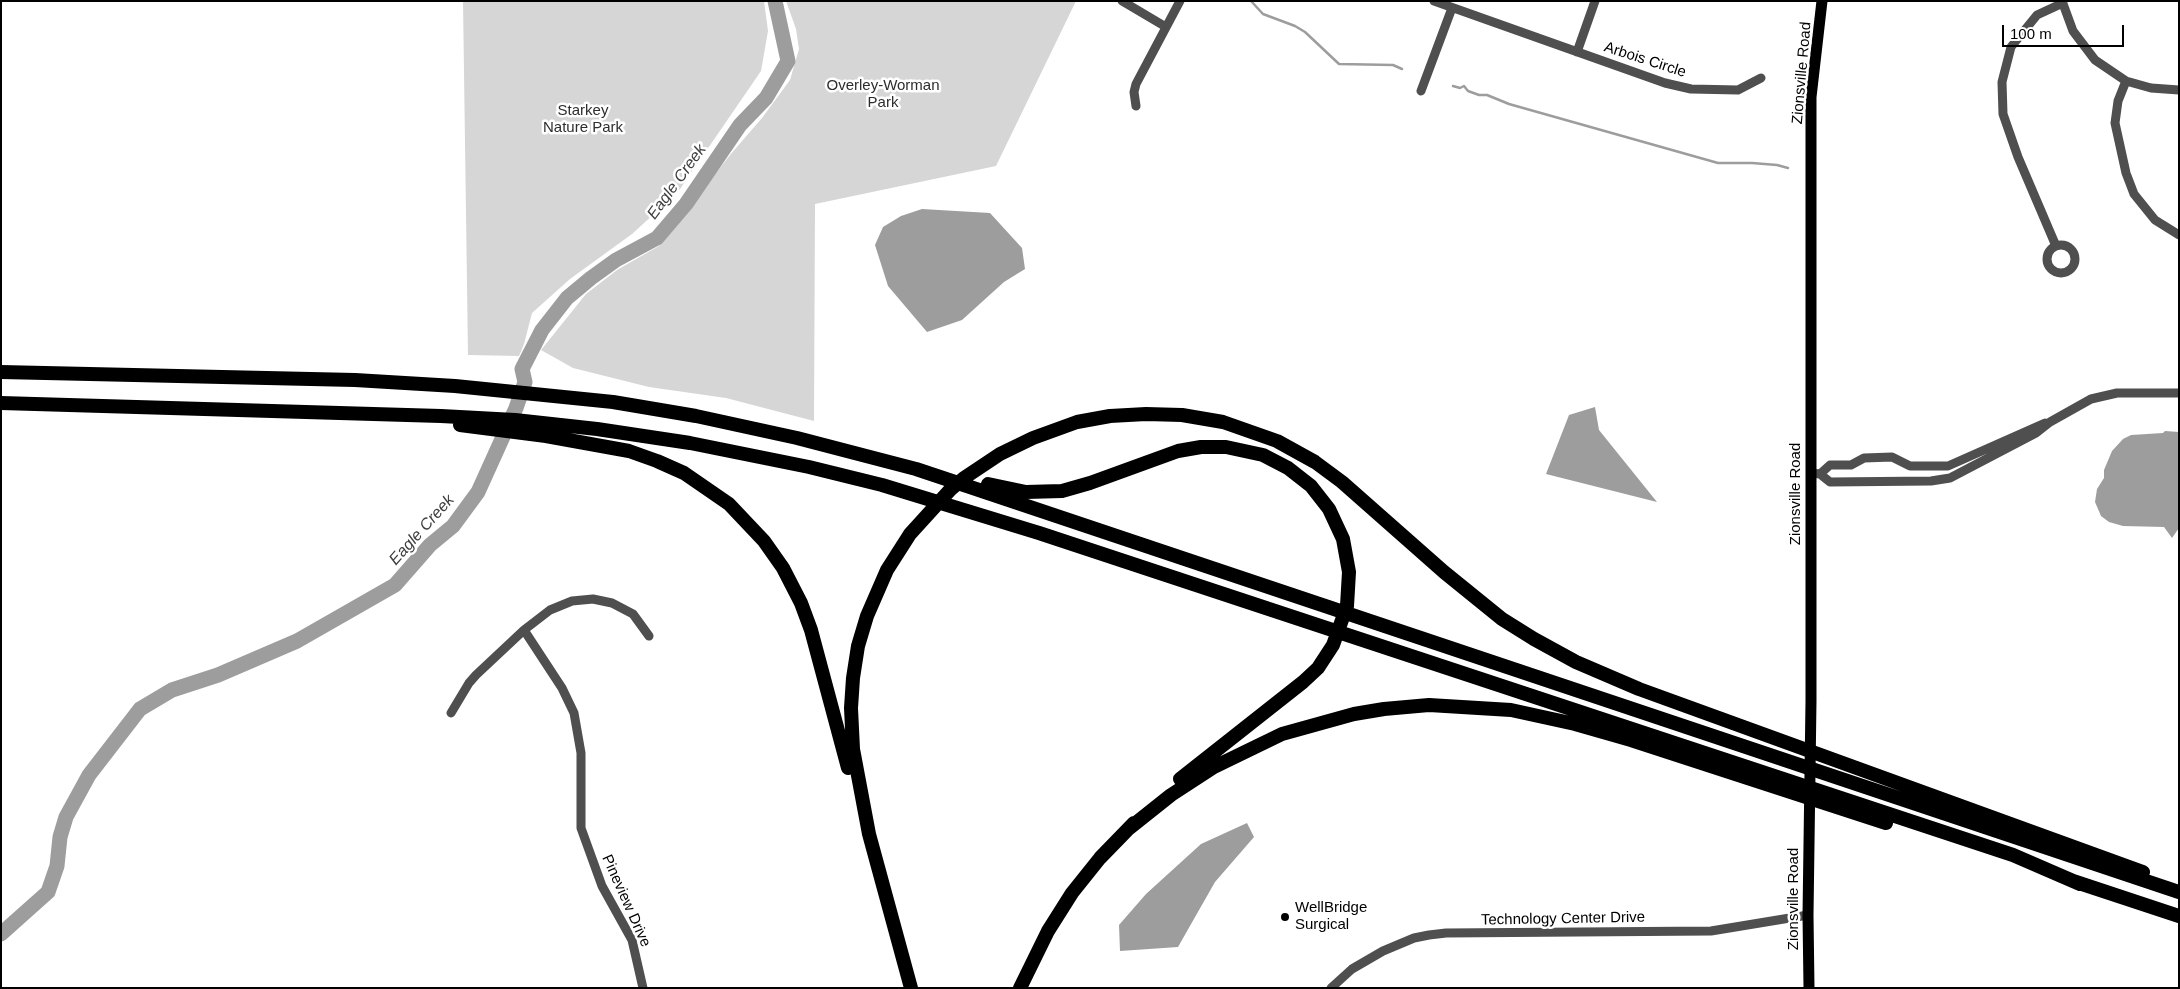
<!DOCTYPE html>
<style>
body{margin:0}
#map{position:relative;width:2180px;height:989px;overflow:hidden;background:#fff;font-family:Helvetica,sans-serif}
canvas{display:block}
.frame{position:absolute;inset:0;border:2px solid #000;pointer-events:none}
.scale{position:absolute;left:2002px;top:25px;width:122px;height:22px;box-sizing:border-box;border:2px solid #000;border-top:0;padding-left:6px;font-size:15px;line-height:18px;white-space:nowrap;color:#000;-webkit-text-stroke:4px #fff;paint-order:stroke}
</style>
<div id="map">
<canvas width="2180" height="989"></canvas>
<div class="frame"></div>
<div class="scale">100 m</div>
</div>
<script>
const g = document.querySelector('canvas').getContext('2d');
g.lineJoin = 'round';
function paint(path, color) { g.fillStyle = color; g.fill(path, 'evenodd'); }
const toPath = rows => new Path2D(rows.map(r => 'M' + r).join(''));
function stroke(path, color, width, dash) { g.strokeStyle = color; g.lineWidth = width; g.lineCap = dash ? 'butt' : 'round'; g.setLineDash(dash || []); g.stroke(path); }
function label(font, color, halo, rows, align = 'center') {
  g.font = font + ' Helvetica,sans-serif'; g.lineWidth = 5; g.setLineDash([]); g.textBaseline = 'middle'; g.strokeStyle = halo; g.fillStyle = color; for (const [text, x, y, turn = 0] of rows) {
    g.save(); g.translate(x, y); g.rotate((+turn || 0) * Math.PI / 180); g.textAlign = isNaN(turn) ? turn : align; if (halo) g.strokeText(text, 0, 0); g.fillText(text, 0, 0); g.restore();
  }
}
const green = toPath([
 [463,1,764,1,768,31,761,71,678,192,632,234,570,279,532,313,524,344,519,356,468,355],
 [786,1,1076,1,996,166,815,204,814,421,726,398,649,387,573,368,541,350,586,294,617,270,659,246,730,155,762,118,790,80,799,49,796,29]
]);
const water = toPath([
 [922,209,990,213,1022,248,1025,269,1004,282,962,320,927,332,888,286,875,245,883,227,901,216],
 [1595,407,1599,430,1657,502,1546,474,1569,415],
 [2165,431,2179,432,2179,528,2172,538,2164,527,2123,526,2109,522,2101,516,2095,502,2097,489,2104,478,2104,470,2112,451,2123,439,2131,435,2163,433],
 [1247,823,1254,837,1215,882,1178,947,1120,951,1119,925,1146,894,1201,844]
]);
const stream = toPath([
 [1251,1,1263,14,1295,26,1305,32,1339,64,1393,65,1402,69],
 [1453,86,1460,88,1464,86,1468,91,1479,95,1487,95,1509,104,1718,163,1752,163,1777,165,1788,168]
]);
const river = toPath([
 [1,934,48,892,57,866,60,837,66,817,89,775,140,709,172,690,218,675,297,641,395,585,430,545,453,526,478,492,516,408,525,382,522,369,542,330,567,298,591,278,616,260,657,238,686,204,740,125,766,98,788,61,775,1]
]);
const minor = toPath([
 [1122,1,1166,27],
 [1434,1,1665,83,1691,89,1738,90,1761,78],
 [2062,1,2073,31,2095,60,2126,81,2151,88,2179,90],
 [1577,52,1595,1],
 [2126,81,2118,101,2115,123,2126,173,2134,194,2155,220,2179,235],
 [1421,91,1452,8],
 [1136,106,1134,92,1136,84,1180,1],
 '2047 259a14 14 0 1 1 28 0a14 14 0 1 1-28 0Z',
 [2056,246,2018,157,2003,114,2002,82,2011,47,2037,15,2063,3],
 [1811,473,1820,474,1830,482,1931,481,1950,478,2036,433,2050,422,2091,399,2117,393,2179,393],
 [1820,474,1830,465,1851,465,1864,458,1892,457,1910,466,1948,466,2045,423],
 [524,630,562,688,574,713,581,753,581,828,602,886,632,940,643,988],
 [451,713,469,683,476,675,524,630,550,610,572,601,593,599,612,603,633,614,649,636],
 [1331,988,1352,969,1383,951,1414,938,1429,935,1446,933,1711,931,1808,915]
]);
const major = toPath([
 [1809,988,1808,915,1811,701,1811,97,1822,1]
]);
const highway = toPath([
 [1,372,355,380,455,386,613,402,696,416,797,438,916,469,970,487,2179,892],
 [1,403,441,416,515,420,597,429,690,443,809,467,882,485,1039,533,2013,855,2080,884],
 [460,425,546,436,629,451,657,461,684,473,729,504,764,541,783,568,801,603,811,630,848,768],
 [988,484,1026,492,1062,491,1090,483,1178,451,1201,447,1226,447,1263,455,1288,468,1311,486,1329,509,1343,539,1349,572,1347,606,1333,645,1318,668,1303,682,1180,779],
 [1127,830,1171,795,1214,767,1282,734,1354,714,1384,709,1429,705,1511,710,1575,724,1631,740,1886,823],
 [2073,881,2179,916],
 [911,988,869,834,853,749,851,708,853,678,858,646,867,616,887,570,910,534,950,490,964,478,1000,454,1033,438,1077,422,1110,416,1146,414,1182,415,1223,422,1277,441,1315,462,1342,482,1444,572,1502,619,1534,639,1576,662,1639,689,2143,872],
 [1020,988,1048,931,1072,893,1100,858,1134,823]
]);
const markers = [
 [1285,917,5,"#000"]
];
const streetNames = [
 ["Arbois Circle",1645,60,18],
 ["Zionsville Road",1802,73,-85],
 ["Zionsville Road",1796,494,-90],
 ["Zionsville Road",1794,899,-90],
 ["Pineview Drive",626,901,66],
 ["Technology Center Drive",1563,919,-1]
];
const parkNames = [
 ["Overley-Worman",883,86],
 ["Park",883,103],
 ["Starkey",583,111],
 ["Nature Park",583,128]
];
const poiNames = [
 ["WellBridge",1295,908],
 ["Surgical",1295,925]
];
const waterNames = [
 ["Eagle Creek",677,182,-54],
 ["Eagle Creek",422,530,-48]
];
paint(green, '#d6d6d6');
paint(water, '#9d9d9d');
stroke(stream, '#9d9d9d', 2.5);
stroke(river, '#9d9d9d', 15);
stroke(minor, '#4f4f4f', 9);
stroke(major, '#000', 11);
stroke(highway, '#000', 14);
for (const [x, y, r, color] of markers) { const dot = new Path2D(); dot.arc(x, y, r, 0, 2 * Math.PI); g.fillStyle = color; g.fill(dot); stroke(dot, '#fff', 2); }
label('15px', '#000', '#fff', streetNames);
label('15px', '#2d2d2d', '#fff', parkNames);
label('15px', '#000', '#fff', poiNames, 'left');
label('italic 16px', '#3e3e3e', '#fff', waterNames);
</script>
